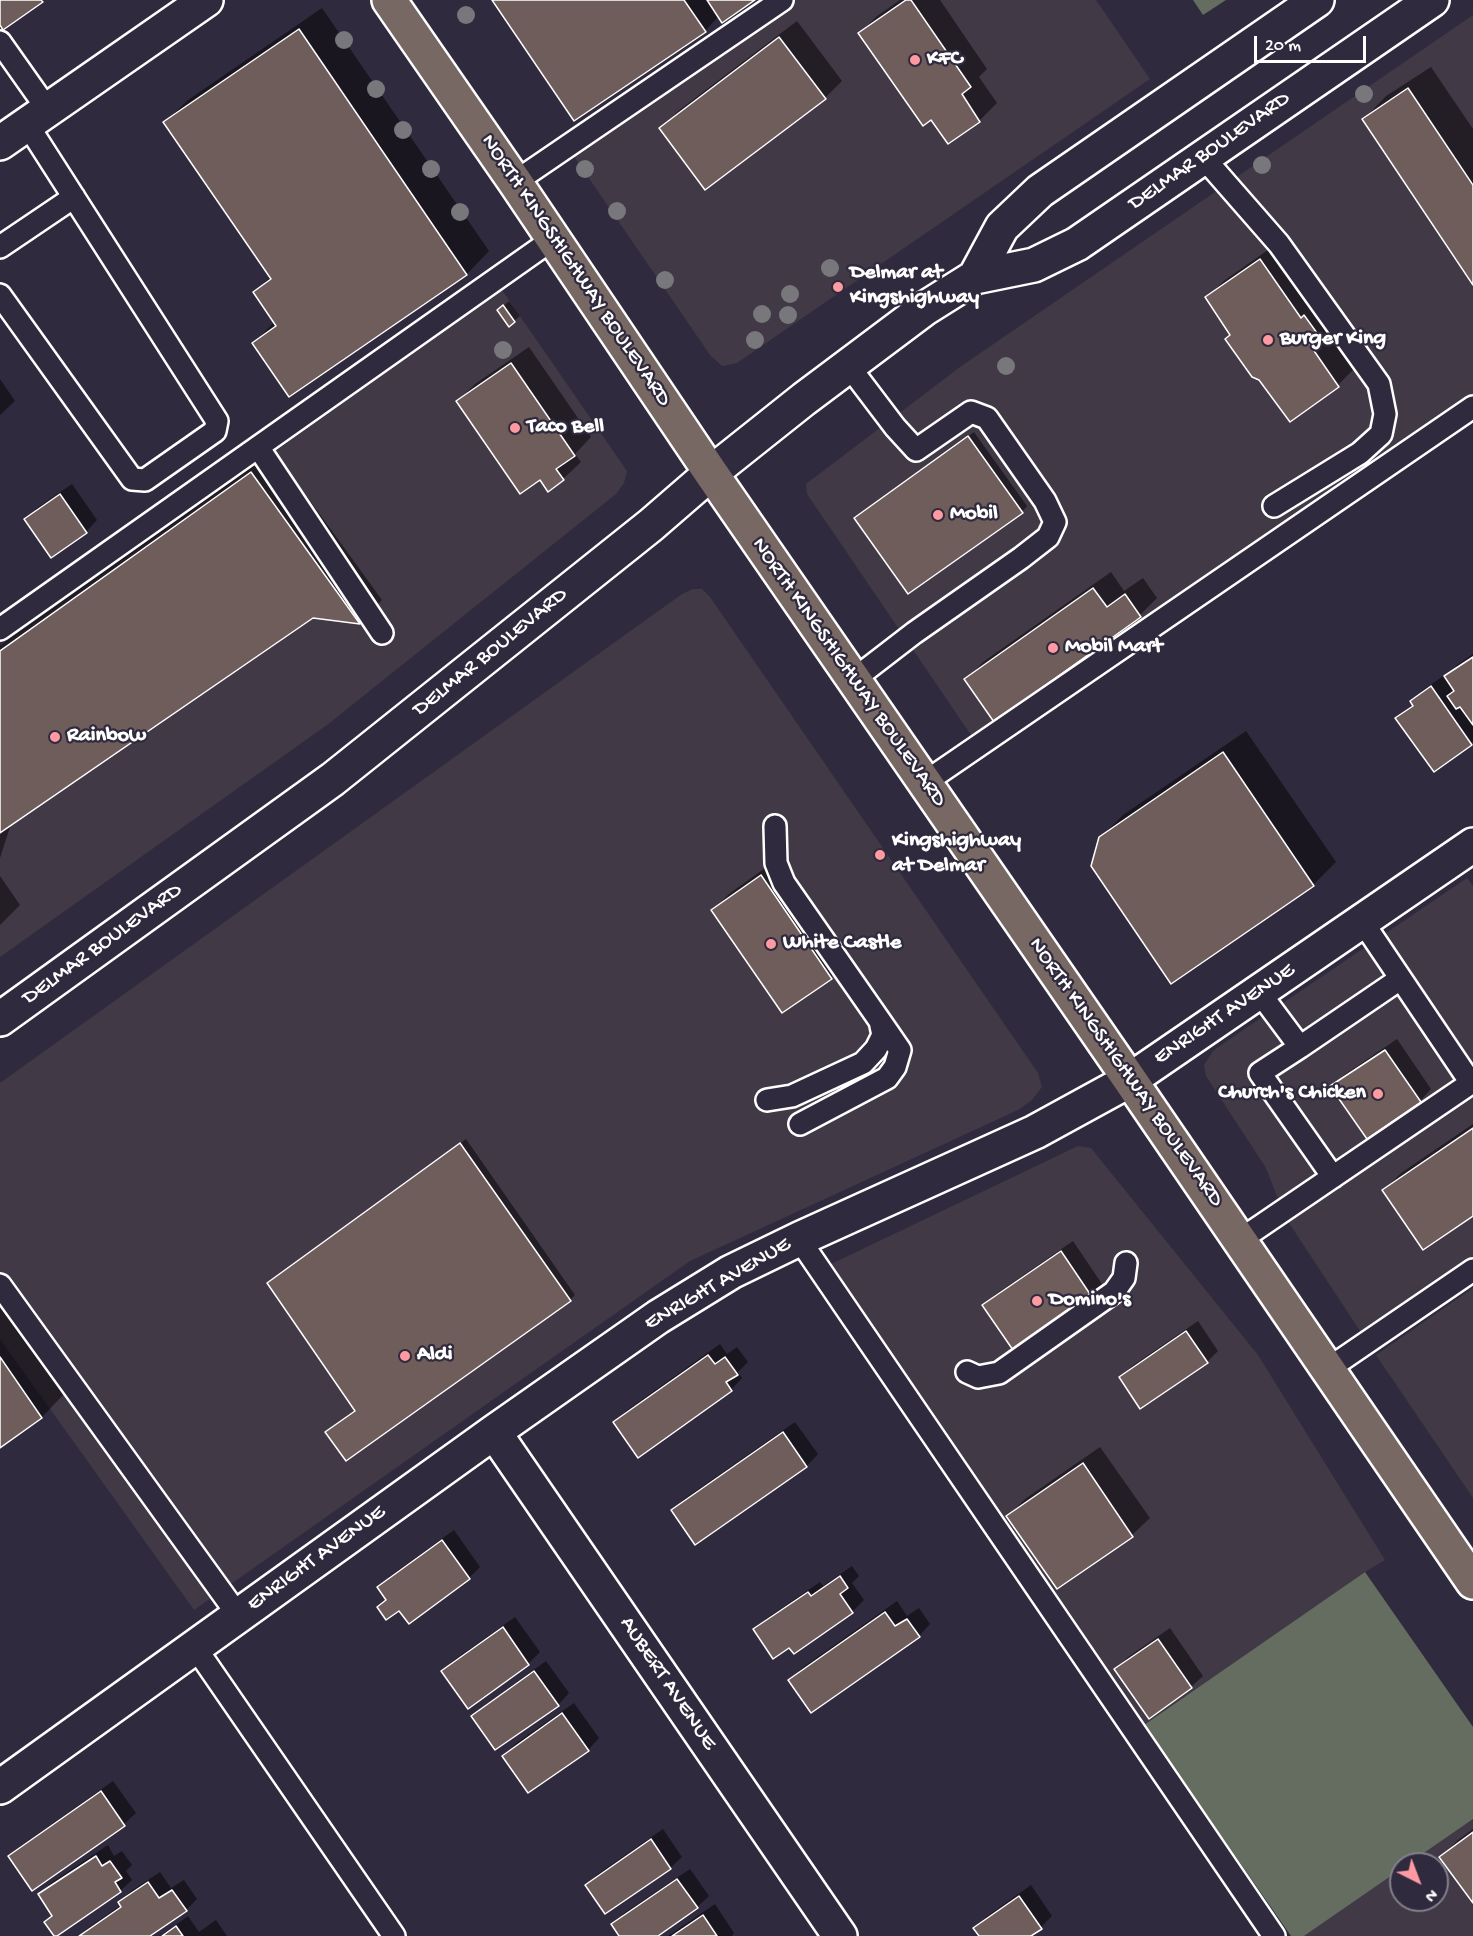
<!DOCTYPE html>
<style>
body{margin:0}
#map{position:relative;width:1473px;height:1936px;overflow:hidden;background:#2f2a3d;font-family:"Gochi Hand",sans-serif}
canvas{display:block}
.north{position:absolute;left:1389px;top:1852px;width:60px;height:60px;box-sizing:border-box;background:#2f2a3d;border:2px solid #827f8b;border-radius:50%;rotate:138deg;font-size:16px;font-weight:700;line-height:24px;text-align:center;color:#fff}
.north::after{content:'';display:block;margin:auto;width:21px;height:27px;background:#ff9aa2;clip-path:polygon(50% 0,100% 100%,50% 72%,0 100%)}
.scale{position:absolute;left:1254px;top:36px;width:112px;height:27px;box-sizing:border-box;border:3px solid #fff;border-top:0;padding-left:8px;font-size:18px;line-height:21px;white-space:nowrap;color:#fff;-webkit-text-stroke:4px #2f2a3d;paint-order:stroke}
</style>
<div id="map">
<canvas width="1473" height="1936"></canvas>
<div class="north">N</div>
<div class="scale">20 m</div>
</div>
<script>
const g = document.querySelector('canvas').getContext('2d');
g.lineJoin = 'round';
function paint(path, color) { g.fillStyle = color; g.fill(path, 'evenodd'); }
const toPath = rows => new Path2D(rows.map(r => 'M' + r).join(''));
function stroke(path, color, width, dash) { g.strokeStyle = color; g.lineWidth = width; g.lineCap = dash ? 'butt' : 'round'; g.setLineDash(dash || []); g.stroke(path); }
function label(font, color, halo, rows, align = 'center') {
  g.font = font + ' "Gochi Hand",sans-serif'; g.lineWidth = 4.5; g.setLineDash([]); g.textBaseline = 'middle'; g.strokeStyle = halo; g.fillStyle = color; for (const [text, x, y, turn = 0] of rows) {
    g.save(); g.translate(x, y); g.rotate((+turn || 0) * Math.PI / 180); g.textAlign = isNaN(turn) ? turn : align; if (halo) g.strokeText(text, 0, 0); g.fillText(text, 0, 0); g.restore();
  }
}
const built = toPath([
 [796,0,1096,0,1150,79,737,363,722,366,710,355,573,155],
 [1473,15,1473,395,973,738,807,494,806,484,960,367],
 [502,290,627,471,624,483,616,494,327,725,0,957,0,647],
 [693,589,702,589,710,597,1038,1073,1042,1087,1032,1100,1018,1110,690,1261,194,1610,0,1339,0,1083,682,594],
 [1467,878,1473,886,1473,1261,1364,1337,1285,1217,1266,1168,1206,1076,1204,1065,1213,1051,1227,1041],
 [1078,1146,1091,1148,1258,1355,1385,1560,1365,1572,1144,1725,829,1265],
 [1473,1288,1473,1498,1376,1355],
 [1473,1819,1473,1936,1304,1936,1401,1869,1401,1900,1437,1900,1437,1864,1408,1864]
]);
const green = toPath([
 [1193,0,1226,0,1203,15],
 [1365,1572,1473,1727,1473,1819,1408,1864,1401,1864,1401,1869,1304,1936,1291,1936,1144,1725]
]);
const shadow = toPath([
 [494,0,753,0,719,16,705,31],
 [900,0,940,0,987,69,979,77,997,103,980,120,948,142,932,118,860,33,877,16],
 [322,8,489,251,467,274,290,395,254,343,275,321,255,292,271,276,165,122,188,100],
 [797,21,842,81,825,98,661,128,678,111],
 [1431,67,1473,129,1473,282,1364,119,1386,96],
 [1278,243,1355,368,1338,385,1260,379,1207,297,1225,280],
 [509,301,520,316,514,321,499,310],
 [529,347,591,437,575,454,581,462,563,479,548,490,540,478,458,401,475,384],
 [0,379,15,401,0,415],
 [974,432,1027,506,1022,512,856,518],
 [274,451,382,600,360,622,312,616,11,824,0,858,0,646],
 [72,484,97,520,86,532,26,520,37,508],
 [1111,572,1124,591,1143,578,1157,598,1140,615,994,719,966,680,983,662],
 [1473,654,1473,742,1434,770,1397,718,1414,704,1412,701,1423,690,1443,676,1445,678,1457,665],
 [1246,731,1336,862,1313,885,1172,982,1100,838,1123,815],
 [778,859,848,960,831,977,783,1011,713,910,730,893],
 [0,876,20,905,0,925],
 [1397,1039,1431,1089,1420,1101,1332,1086,1344,1075],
 [1473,1124,1473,1215,1384,1190,1401,1173],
 [466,1139,575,1295,570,1300,327,1432,356,1410,268,1283],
 [1073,1241,1102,1284,1091,1296,984,1305,996,1294],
 [0,1303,64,1394,42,1417,0,1446],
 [1198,1321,1218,1351,1207,1362,1121,1377,1132,1366],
 [720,1344,727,1354,737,1347,748,1362,738,1372,742,1378,731,1390,615,1422,626,1411],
 [795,1422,818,1454,807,1466,695,1543,673,1510,684,1499],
 [1100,1447,1150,1518,1132,1535,1058,1587,1008,1516,1025,1499],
 [454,1530,480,1567,469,1578,379,1607,387,1599,379,1587,390,1576],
 [852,1566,859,1576,852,1583,864,1600,852,1612,794,1652,790,1646,755,1629,767,1618,820,1582,823,1586],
 [897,1601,907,1616,919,1608,930,1624,919,1636,790,1680,802,1668],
 [515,1617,540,1652,528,1664,469,1707,443,1671,454,1660],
 [1170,1628,1203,1676,1191,1687,1116,1669,1128,1657],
 [546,1661,569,1693,558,1705,473,1717,485,1705],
 [574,1703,599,1738,588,1750,504,1756,515,1744],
 [113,1781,136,1813,124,1824,33,1889,10,1856,22,1845],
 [663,1829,682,1857,670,1868,606,1912,586,1885,598,1874],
 [1473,1829,1473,1901,1441,1857,1458,1840],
 [108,1845,114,1856,122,1851,132,1865,126,1871,132,1880,120,1891,46,1922,53,1914,40,1895,51,1883],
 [690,1869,709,1896,697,1907,655,1936,621,1936,613,1925,624,1913],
 [160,1872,171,1888,184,1880,197,1899,186,1910,147,1936,79,1936,88,1928,121,1905,120,1903,131,1891],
 [1031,1885,1052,1916,1041,1927,1028,1936,980,1936,975,1928,986,1917],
 [715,1904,734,1933,732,1936,668,1936],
 [188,1916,199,1932,216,1920,227,1936,160,1936]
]);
const building = toPath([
 [0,0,41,0,43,2,3,30,0,25,0,0],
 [492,0,684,0,706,32,574,121,492,0],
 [707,0,755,0,722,23,707,0],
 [906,0,911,0,971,87,962,94,980,122,948,144,931,120,923,126,858,33,906,0],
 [299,29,467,275,289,397,252,343,276,326,253,292,271,279,163,122,299,29],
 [779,37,826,99,705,190,659,128,779,37],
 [1408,88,1473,185,1473,285,1362,119,1408,88],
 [1260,259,1301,318,1304,315,1317,333,1308,342,1339,387,1290,422,1259,380,1252,377,1225,339,1230,335,1205,297,1260,259],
 [503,305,515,322,509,327,497,310,503,305],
 [511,363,575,456,556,469,564,480,548,492,540,480,520,494,456,401,511,363],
 [968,436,1023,513,908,594,854,518,968,436],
 [251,472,360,624,313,618,0,833,0,651,251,472],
 [60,494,87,533,51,558,24,519,60,494],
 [1093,588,1107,607,1125,594,1141,617,994,722,964,679,1093,588],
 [1473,657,1473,725,1460,707,1456,709,1447,696,1454,691,1444,676,1473,657],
 [1431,686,1472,745,1434,772,1395,718,1413,706,1410,701,1431,686],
 [1223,752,1314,886,1171,984,1091,866,1099,837,1223,752],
 [761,875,832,979,782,1013,711,910,761,875],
 [1385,1050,1421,1102,1367,1139,1330,1086,1385,1050],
 [1473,1128,1473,1216,1423,1250,1382,1190,1473,1128],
 [460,1143,571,1301,346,1461,325,1432,355,1411,267,1283,460,1143],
 [1061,1251,1092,1297,1013,1350,982,1305,1061,1251],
 [1186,1331,1208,1363,1140,1409,1119,1377,1186,1331],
 [708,1355,715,1364,725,1357,738,1375,726,1382,732,1391,638,1458,613,1422,708,1355],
 [0,1357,42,1418,0,1448,0,1357],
 [783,1432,807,1467,695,1545,671,1510,783,1432],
 [1083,1463,1133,1537,1057,1589,1006,1516,1083,1463],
 [442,1540,470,1579,409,1624,399,1611,386,1620,377,1607,386,1600,377,1587,442,1540],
 [840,1576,848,1588,840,1594,853,1613,794,1654,789,1648,773,1659,753,1629,808,1592,811,1596,840,1576],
 [885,1612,895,1626,907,1619,920,1637,811,1713,788,1680,885,1612],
 [503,1627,529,1665,468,1709,441,1671,503,1627],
 [1158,1639,1192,1688,1149,1719,1114,1669,1158,1639],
 [534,1671,559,1706,495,1750,471,1716,534,1671],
 [562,1713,589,1751,528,1793,502,1756,562,1713],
 [101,1791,125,1826,32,1891,8,1856,101,1791],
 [1473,1832,1473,1903,1439,1857,1473,1832],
 [651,1839,671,1869,605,1914,585,1885,651,1839],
 [96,1856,102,1866,110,1861,122,1878,115,1882,121,1892,57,1936,54,1936,44,1922,52,1916,38,1894,96,1856],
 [677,1879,698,1908,658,1936,619,1936,611,1924,677,1879],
 [148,1882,159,1898,172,1890,187,1911,150,1936,79,1936,121,1907,118,1902,148,1882],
 [1019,1896,1042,1929,1031,1936,979,1936,973,1928,1019,1896],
 [703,1915,717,1936,672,1936,703,1915],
 [176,1926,183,1936,162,1936,176,1926]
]);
const service = toPath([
 [0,42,48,110],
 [1203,157,1279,244,1379,384,1385,414,1381,434,1360,453,1274,506],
 [515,182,782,0],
 [0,247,74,197],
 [0,295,132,479,145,480,215,431,217,421,27,124],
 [848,365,895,427,916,450,971,412,987,418,1045,501,1055,522,1048,537,1021,558,914,633,853,680],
 [258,447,382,633],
 [0,629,553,239],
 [924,783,1473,407],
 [1259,992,1300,1047,1260,1073,1333,1177],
 [1300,1047,1400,979],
 [767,1100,792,1096,863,1063,876,1049,883,1035,880,1021,784,883,776,863,775,826],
 [800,1124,887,1078,895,1067,900,1050,880,1021],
 [799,1239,1274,1936],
 [1240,1240,1471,1083,1362,921],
 [0,1285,238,1615],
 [1328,1369,1473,1270],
 [967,1372,978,1377,999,1373,1114,1292,1124,1278,1126,1263],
 [195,1647,394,1936]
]);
const minor = toPath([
 [0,143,206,0],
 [494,1432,840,1936],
 [0,1787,494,1432,658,1317,731,1272,799,1239,1035,1132,1130,1080,1473,845]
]);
const secondary = toPath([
 [975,277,1002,227,1040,191,1317,0],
 [0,1019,333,779,651,525,711,473,804,399,924,309,975,277,1034,265,1077,244,1432,0]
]);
const primary = toPath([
 [389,0,515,182,711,473,1130,1080,1473,1582]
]);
const trees = [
 [466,15],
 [344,40],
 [376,89],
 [1364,94],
 [403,130],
 [1262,165],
 [431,169],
 [585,169],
 [617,211],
 [460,212],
 [830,268],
 [665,280],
 [790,294],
 [762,314],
 [788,315],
 [755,340],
 [503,350],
 [1006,366]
];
const markers = [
 [915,60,6,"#ff9aa2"],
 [838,287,6,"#ff9aa2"],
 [1268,340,6,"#ff9aa2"],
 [515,428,6,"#ff9aa2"],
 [938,515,6,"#ff9aa2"],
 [1053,648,6,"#ff9aa2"],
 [55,737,6,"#ff9aa2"],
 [880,855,6,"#ff9aa2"],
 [771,944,6,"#ff9aa2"],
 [1378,1094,6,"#ff9aa2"],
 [1037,1301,6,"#ff9aa2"],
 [405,1356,6,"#ff9aa2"]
];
const poiNames = [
 ["KFC",927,60],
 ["Delmar at",850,274],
 ["Kingshighway",850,299],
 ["Burger King",1280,340],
 ["Taco Bell",527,428],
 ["Mobil",950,515],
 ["Mobil Mart",1065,648],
 ["Rainbow",67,737],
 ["Kingshighway",892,842],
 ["at Delmar",892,867],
 ["White Castle",783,944],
 ["Church's Chicken",1366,1094,"right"],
 ["Domino's",1049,1301],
 ["Aldi",417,1356]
];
const streetNames = [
 ["DELMAR BOULEVARD",1210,152,-35],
 ["NORTH KINGSHIGHWAY BOULEVARD",575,271,56],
 ["DELMAR BOULEVARD",491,653,-39],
 ["NORTH KINGSHIGHWAY BOULEVARD",848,673,55],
 ["DELMAR BOULEVARD",103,945,-36],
 ["ENRIGHT AVENUE",1225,1015,-34],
 ["NORTH KINGSHIGHWAY BOULEVARD",1125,1073,55],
 ["ENRIGHT AVENUE",718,1285,-30],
 ["ENRIGHT AVENUE",317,1559,-36],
 ["AUBERT AVENUE",667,1684,56]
];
paint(built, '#423946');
paint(green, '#656d60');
paint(shadow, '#0007');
paint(building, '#6f5d5c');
stroke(building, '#fff', 1.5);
stroke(service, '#fff', 26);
stroke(minor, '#fff', 38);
stroke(secondary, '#fff', 38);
stroke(primary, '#fff', 38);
stroke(service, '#2f2a3d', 21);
stroke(minor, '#2f2a3d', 33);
stroke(secondary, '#2f2a3d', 33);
stroke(primary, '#776864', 33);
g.fillStyle = '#77777c';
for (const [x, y] of trees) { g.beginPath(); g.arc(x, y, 9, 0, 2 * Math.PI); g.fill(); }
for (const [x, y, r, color] of markers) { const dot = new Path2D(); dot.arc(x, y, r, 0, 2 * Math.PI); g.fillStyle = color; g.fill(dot); stroke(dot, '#2f2a3d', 2); }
label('bold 22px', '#fff', '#2f2a3d', poiNames, 'left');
label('22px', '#fff', '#2f2a3d', streetNames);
</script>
